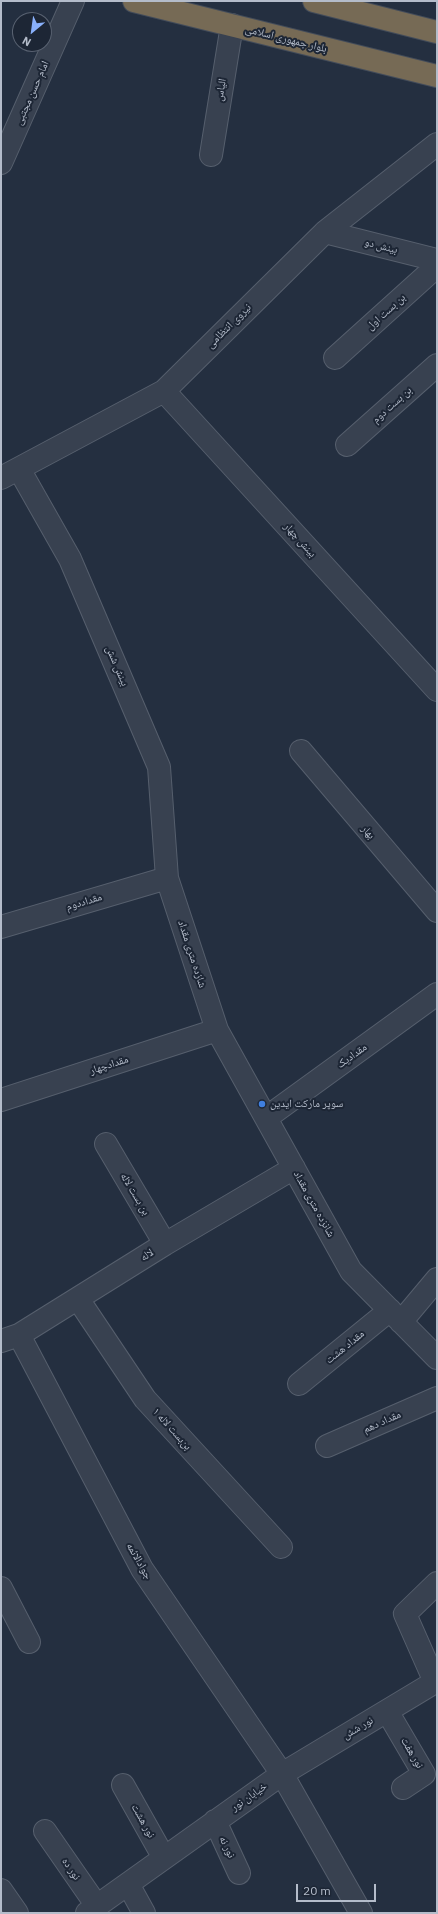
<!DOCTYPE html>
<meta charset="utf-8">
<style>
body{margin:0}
#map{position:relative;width:438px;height:1914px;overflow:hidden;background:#242f40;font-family:"IBM Plex Sans",sans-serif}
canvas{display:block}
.frame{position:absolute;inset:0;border:2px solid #b4bcca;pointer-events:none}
.north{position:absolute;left:12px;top:12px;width:40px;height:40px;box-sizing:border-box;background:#1d2635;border:1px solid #596271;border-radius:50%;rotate:209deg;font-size:11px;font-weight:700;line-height:16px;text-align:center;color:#b4bcca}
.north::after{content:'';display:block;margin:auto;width:14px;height:18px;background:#89b0fb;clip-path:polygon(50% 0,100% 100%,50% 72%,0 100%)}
.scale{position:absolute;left:296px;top:1884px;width:80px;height:18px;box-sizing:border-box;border:2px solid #b4bcca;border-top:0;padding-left:5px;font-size:12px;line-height:14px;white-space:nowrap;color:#b4bcca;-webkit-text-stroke:3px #1d2635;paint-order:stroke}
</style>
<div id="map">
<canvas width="438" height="1914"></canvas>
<div class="frame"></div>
<div class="north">N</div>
<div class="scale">20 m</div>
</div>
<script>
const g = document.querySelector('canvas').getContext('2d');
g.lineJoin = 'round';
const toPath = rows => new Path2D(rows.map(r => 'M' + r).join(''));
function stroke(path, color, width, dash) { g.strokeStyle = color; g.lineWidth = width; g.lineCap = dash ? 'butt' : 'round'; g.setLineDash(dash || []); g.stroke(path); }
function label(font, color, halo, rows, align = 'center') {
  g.font = font + ' "IBM Plex Sans","Noto Naskh Arabic",sans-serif'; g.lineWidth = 4; g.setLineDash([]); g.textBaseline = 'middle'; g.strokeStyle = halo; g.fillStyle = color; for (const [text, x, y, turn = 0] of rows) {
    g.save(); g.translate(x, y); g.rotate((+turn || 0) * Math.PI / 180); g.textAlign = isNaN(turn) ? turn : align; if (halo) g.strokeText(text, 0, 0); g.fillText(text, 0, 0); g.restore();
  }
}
const minor = toPath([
 [211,155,232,25],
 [1,163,73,1],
 [325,232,437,260],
 [335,358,437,266],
 [164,391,437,690],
 [347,445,437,365],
 [19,469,70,559,159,767,167,878,217,1030,351,1271,437,1358],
 [1,478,164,391,325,232,437,144],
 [301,751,437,911],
 [1,927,167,878],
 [1,1100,217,1030],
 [266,1118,437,994],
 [106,1144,165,1244],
 [78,1299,145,1399,281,1547],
 [401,1322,437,1279],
 [19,1335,142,1569,282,1774,435,1682,405,1614,437,1583],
 [1,1341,19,1335,165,1244,294,1168],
 [299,1384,390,1310],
 [327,1446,437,1398],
 [1,1588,29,1642],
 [387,1711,424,1774,403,1788],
 [123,1785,164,1858],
 [215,1821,239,1873],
 [45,1831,97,1906],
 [128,1884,144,1913],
 [1,1890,17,1913],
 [87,1913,282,1774,361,1913]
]);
const highway = toPath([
 [134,1,437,76],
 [314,1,437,32]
]);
const markers = [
 [262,1104,4,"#3f7fe0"]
];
const streetNames = [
 ["بلوار جمهوری اسلامی",286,39,14],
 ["الیاس",221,90,-81],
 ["امام حسن مجتبی",32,93,-66],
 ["بینش دو",381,246,14],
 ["بن بست اول",386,312,-42],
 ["نیروی انتظامی",229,326,-45],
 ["بن بست دوم",392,405,-42],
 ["بینش چهار",300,540,48],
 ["بینش شش",117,666,67],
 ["بهار",368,832,49],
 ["مقداددوم",84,902,-17],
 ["شازده متری مقداد",192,954,72],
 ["مقدادیک",352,1056,-36],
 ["مقدادچهار",109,1065,-18],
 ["بن بست لاله",135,1194,59],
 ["شانزده متری مقداد",314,1204,61],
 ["لاله",147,1255,-33],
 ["مقداد هشت",345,1347,-39],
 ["مقداد دهم",382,1422,-24],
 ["بن‌بست لاله ۱",172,1429,48],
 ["جوادالائمه",139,1561,60],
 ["نور شش",358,1728,-31],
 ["نور هفت",412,1753,60],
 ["خیابان نور",249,1797,-35],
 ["نور هشت",143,1821,61],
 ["نور نه",227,1847,65],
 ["نور ده",71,1869,56]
];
const poiNames = [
 ["سوپر مارکت ایدین",270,1104]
];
stroke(minor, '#565f6d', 24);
stroke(highway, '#434c5a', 24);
stroke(minor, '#384150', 22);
stroke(highway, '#766a55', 22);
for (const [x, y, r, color] of markers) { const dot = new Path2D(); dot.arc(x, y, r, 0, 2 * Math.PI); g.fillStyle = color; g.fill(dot); stroke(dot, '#1d2635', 1.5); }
label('11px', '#b4bcca', '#1d2635', streetNames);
label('11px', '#b4bcca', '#1d2635', poiNames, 'left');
</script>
